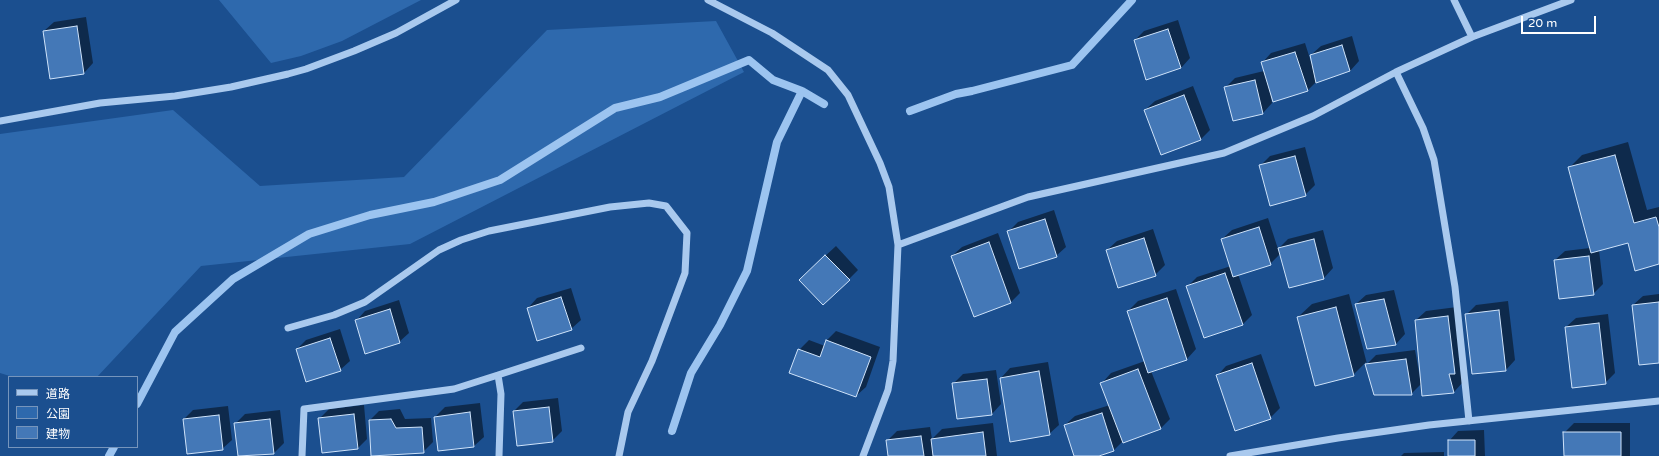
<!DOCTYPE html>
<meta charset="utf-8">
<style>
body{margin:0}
#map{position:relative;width:1659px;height:456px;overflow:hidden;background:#1b4f8f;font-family:"Varela Round","Noto Sans JP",sans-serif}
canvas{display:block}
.legend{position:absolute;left:8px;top:376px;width:130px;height:72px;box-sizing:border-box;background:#1b4f8f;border:1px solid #7695bc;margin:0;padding:5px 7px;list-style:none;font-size:12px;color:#fff}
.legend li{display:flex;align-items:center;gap:8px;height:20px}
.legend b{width:20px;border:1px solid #7695bc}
.scale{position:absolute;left:1521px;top:16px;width:75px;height:18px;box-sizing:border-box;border:2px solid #fff;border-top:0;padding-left:5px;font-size:12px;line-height:14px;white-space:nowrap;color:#fff;-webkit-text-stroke:3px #1b4f8f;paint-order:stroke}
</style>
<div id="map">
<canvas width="1659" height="456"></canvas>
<ul class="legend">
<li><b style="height:5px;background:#a9c9ee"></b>道路</li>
<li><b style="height:11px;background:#2e69ad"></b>公園</li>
<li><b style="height:11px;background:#4478b7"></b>建物</li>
</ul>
<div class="scale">20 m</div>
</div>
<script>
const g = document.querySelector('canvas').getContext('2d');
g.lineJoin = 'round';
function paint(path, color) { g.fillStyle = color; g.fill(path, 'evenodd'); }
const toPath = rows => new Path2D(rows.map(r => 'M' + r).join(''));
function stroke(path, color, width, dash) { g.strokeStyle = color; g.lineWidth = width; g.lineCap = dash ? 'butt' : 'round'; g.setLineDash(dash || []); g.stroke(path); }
const green = toPath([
 [219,0,421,0,342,41,301,56,271,63],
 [716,21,744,72,410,244,201,266,97,377,13,377,0,373,0,134,173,110,260,186,404,177,547,30]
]);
const shadow = toPath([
 [86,17,93,63,84,73,44,31,54,22],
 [1178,20,1190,58,1181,68,1135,40,1144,31],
 [1352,36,1359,61,1350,71,1317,81,1308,90,1271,96,1272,103,1263,113,1225,88,1235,78,1264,71,1262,63,1271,53,1305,43,1311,62,1312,61,1311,55,1321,46],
 [1193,86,1210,130,1201,139,1145,110,1155,101],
 [1628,142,1647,210,1659,207,1659,263,1629,242,1599,250,1603,284,1593,294,1555,260,1565,251,1590,248,1569,168,1582,155],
 [1305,147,1315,185,1305,195,1260,166,1270,156],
 [1054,210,1066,247,1056,256,1008,232,1018,222],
 [1268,218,1278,249,1288,239,1323,230,1333,268,1324,278,1289,287,1280,254,1270,264,1238,274,1252,315,1242,325,1187,287,1197,277,1231,266,1222,239,1232,230],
 [1153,229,1165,265,1155,275,1107,250,1117,241],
 [998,233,1020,293,1011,302,974,315,952,256,962,247],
 [836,246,858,270,849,279,810,270],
 [571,288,581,320,571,329,528,308,537,298],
 [1176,289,1196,349,1187,359,1151,371,1170,419,1160,429,1123,441,1114,450,1095,456,1075,456,1065,425,1075,416,1110,405,1102,383,1111,373,1145,361,1128,311,1138,301],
 [1394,290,1405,334,1396,344,1368,348,1356,304,1366,295],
 [1349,294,1367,364,1376,355,1415,350,1420,378,1421,378,1416,320,1426,311,1457,307,1464,364,1460,368,1463,382,1454,392,1423,395,1422,383,1411,394,1375,394,1366,362,1353,375,1298,317,1312,304],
 [1659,294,1659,362,1633,305,1643,296],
 [399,300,409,333,399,342,356,321,365,311],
 [1508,301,1515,360,1506,370,1467,314,1476,305],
 [1608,314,1615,373,1605,383,1566,327,1576,318],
 [340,329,350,361,340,370,297,349,306,340],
 [836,331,880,347,866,387,856,396,799,350,809,340,825,346,826,341],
 [1261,354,1280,408,1270,418,1217,376,1226,366],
 [1048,362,1059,425,1049,434,1001,378,1010,368],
 [996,370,1001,404,992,414,953,384,963,374],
 [558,398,562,431,552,441,514,411,523,402],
 [480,403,484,437,474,446,439,450,435,417,445,407],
 [364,405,367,439,358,448,319,419,329,409],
 [228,406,232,440,222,449,184,419,193,410],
 [400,409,405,419,431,418,433,442,423,452,370,420,379,411],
 [280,410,284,443,274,453,239,456,236,423,245,414],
 [993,423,997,456,889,456,887,441,897,431,930,427,932,439,942,429],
 [1574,423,1630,423,1630,456,1565,456,1564,433],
 [1484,430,1485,456,1449,456,1449,441,1458,431],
 [1444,452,1444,456,1401,456,1404,453]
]);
const stream = toPath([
 [910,111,956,94,972,91,1072,65,1132,0],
 [137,404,175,332,233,279,309,234,370,215,434,202,500,180,615,108,660,97,749,60,773,80,802,91,824,104],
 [672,431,691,373,720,325,747,271,777,142,802,91],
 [109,456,114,447]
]);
const building = toPath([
 [77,26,84,74,50,79,43,31,77,26],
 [1168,29,1181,68,1146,80,1134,40,1168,29],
 [1342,45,1350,71,1316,83,1310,55,1342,45],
 [1295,52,1308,91,1273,102,1261,62,1295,52],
 [1255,80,1263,114,1233,121,1224,87,1255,80],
 [1184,95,1201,140,1161,155,1144,110,1184,95],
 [1615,155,1634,223,1656,217,1659,227,1659,264,1635,271,1628,243,1591,253,1568,167,1615,155],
 [1295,156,1306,196,1270,206,1259,165,1295,156],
 [1045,219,1057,257,1019,269,1007,231,1045,219],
 [1259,227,1271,265,1233,277,1221,239,1259,227],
 [1144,238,1156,276,1118,288,1106,250,1144,238],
 [1314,239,1324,279,1289,288,1278,248,1314,239],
 [989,242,1011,303,974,317,951,256,989,242],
 [825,255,850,280,823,305,799,280,825,255],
 [1589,256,1594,295,1559,299,1554,260,1589,256],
 [1225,273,1243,325,1204,338,1186,286,1225,273],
 [561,297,572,330,537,341,527,308,561,297],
 [1167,298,1187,360,1148,373,1127,311,1167,298],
 [1384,299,1396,345,1367,349,1355,304,1384,299],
 [1659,302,1659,363,1639,365,1632,305,1659,302],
 [1336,307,1354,376,1315,386,1297,317,1336,307],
 [390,309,400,343,365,354,355,320,390,309],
 [1499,310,1506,371,1472,374,1465,314,1499,310],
 [1448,316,1455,374,1449,374,1454,393,1422,396,1415,320,1448,316],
 [1599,323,1606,384,1572,388,1565,327,1599,323],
 [330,338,341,371,306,382,296,349,330,338],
 [826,340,871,357,856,397,789,373,798,349,820,357,826,340],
 [1406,359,1412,395,1374,395,1365,364,1406,359],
 [1252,363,1271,419,1235,431,1216,375,1252,363],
 [1138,369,1161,429,1123,443,1100,383,1138,369],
 [1039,371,1050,435,1010,442,1000,378,1039,371],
 [987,379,992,415,957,419,952,383,987,379],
 [549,407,553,442,517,446,513,411,549,407],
 [470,412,474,447,438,451,434,417,470,412],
 [1102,413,1114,451,1099,456,1074,456,1064,425,1102,413],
 [354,414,358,449,322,453,318,418,354,414],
 [219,415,223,450,187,454,183,419,219,415],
 [270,419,274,454,238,456,234,423,270,419],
 [391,419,396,428,422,427,424,453,371,456,369,420,391,419],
 [983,432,986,456,933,456,931,439,983,432],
 [1563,432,1621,432,1621,456,1564,456,1563,432],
 [921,436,924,456,888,456,886,440,921,436],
 [1448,440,1475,440,1475,456,1448,456,1448,440]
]);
const minor = toPath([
 [708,0,772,33,828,70,848,95,880,163,889,187,898,245,893,361,888,390,863,456],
 [1454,0,1472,37],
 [1396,72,1423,128,1434,160,1455,287,1469,421],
 [0,121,100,103,175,96,231,87,288,74,306,69,354,51,396,33,456,0],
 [898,245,1028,197,1224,153,1313,116,1396,72,1472,37,1571,0],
 [288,328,334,315,365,302,439,250,461,240,489,231,610,207,649,203,666,206,687,233,685,273,652,361,628,412,619,456],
 [498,375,581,348],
 [302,456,304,409,454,389,498,375,501,394,499,456],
 [1230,456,1338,438,1429,425,1659,401]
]);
paint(green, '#2e69ad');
paint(shadow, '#0007');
stroke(stream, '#9cc4f0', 8);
paint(building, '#4478b7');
stroke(building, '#cfe3fa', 1);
stroke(minor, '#a9c9ee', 7);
</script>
